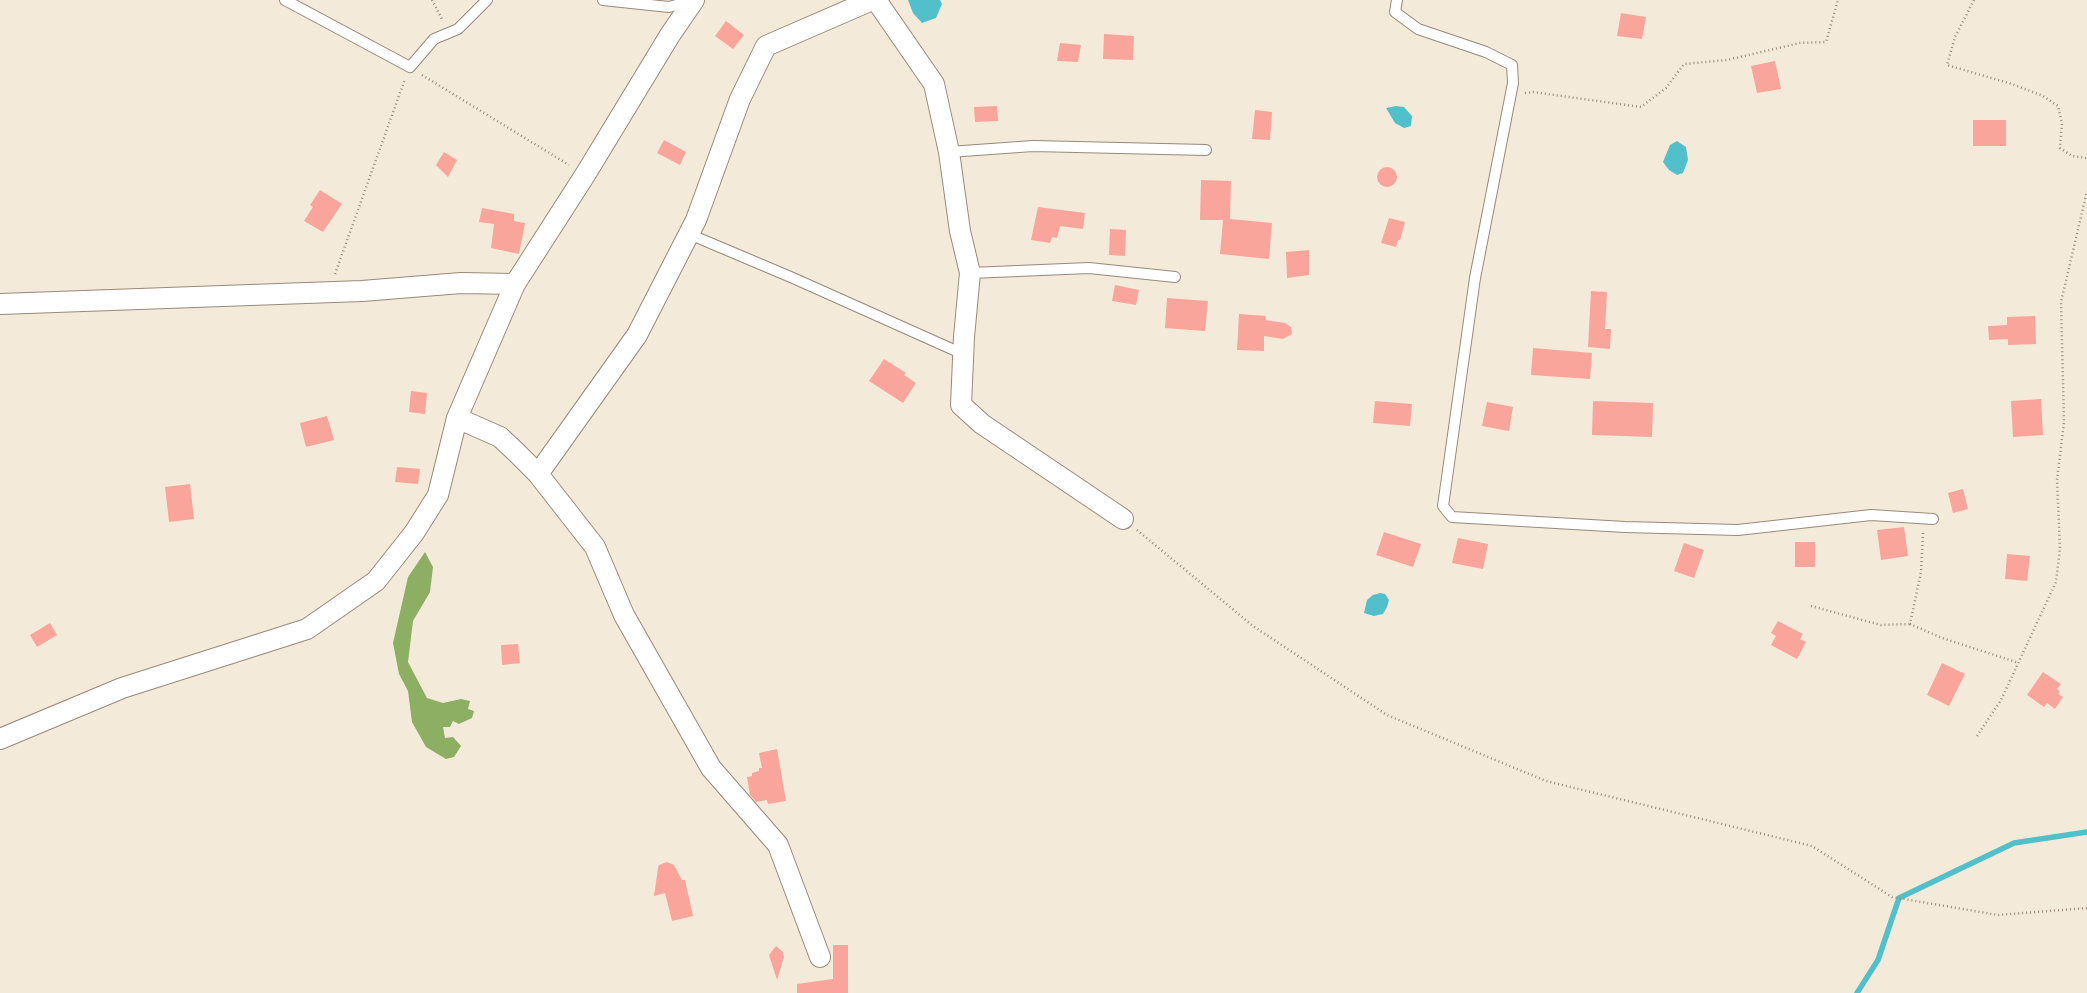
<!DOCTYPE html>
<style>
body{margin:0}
canvas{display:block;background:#f4ead9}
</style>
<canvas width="2087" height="993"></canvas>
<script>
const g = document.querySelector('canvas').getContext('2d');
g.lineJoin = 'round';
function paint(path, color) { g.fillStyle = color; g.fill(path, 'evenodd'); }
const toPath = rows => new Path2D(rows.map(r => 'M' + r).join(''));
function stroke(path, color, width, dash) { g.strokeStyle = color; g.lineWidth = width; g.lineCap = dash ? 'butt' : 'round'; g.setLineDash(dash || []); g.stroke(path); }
const forest = toPath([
 [425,552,433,567,430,592,413,621,408,662,427,698,443,703,461,699,470,701,468,709,474,711,472,718,459,724,453,721,450,727,443,727,445,738,453,737,461,746,454,757,446,759,426,747,412,722,408,691,399,674,393,643,408,577]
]);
const water = toPath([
 [908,0,940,0,942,4,936,18,922,23,913,13],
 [1396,106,1404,107,1412,116,1411,126,1404,128,1395,123,1386,108],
 [1677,141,1686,147,1688,160,1683,173,1677,175,1669,170,1663,162,1670,145],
 [1380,593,1385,594,1389,600,1387,607,1383,614,1374,616,1364,613,1367,600,1373,595]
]);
const stream = toPath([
 [1857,993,1878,960,1899,898,2014,843,2087,832]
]);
const building = toPath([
 [1621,13,1646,17,1642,39,1617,36],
 [726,21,744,35,733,49,715,36],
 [1104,34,1134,36,1133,60,1103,59],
 [1060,43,1081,45,1078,62,1057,61],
 [1775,61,1781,89,1757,93,1751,66],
 [997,106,998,121,975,122,974,107],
 [1255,110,1272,112,1270,140,1252,139],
 [1973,120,2006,120,2006,146,1973,146],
 [664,140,686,152,680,165,657,153],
 [444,152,457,160,448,177,436,165],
 '1377 177a10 10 0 1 1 20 0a10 10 0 1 1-20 0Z',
 [1201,180,1231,181,1230,219,1272,223,1269,259,1220,254,1223,220,1200,220],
 [320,190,342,204,323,232,304,221,313,207,310,205],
 [1038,207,1085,213,1083,229,1060,226,1057,238,1052,237,1050,243,1031,240],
 [482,208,514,214,514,221,525,223,519,254,491,248,494,224,479,222],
 [1389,218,1405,222,1400,240,1398,240,1396,247,1381,243],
 [1110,229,1126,230,1125,256,1109,255],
 [1309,250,1309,275,1287,278,1286,252],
 [1115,285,1139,290,1136,305,1112,301],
 [1591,291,1607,292,1605,329,1611,329,1610,349,1588,347],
 [1167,298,1208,301,1205,331,1165,328],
 [1239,314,1266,316,1265,320,1285,323,1291,327,1292,334,1283,339,1264,336,1264,351,1237,350],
 [2035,316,2036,344,2008,345,2008,339,1989,340,1988,326,2007,325,2007,317],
 [1533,348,1592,353,1590,379,1531,375],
 [884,359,906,373,904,375,916,383,903,403,869,381],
 [411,391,427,393,425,414,409,412],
 [2041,399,2043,435,2013,437,2011,401],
 [1375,401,1412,404,1410,426,1373,423],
 [1593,401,1653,403,1652,437,1592,435],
 [1487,402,1513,407,1509,431,1482,426],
 [327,416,334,440,306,447,300,423],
 [397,467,420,469,418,484,395,482],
 [190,484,194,519,169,522,165,487],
 [1963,489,1968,509,1953,513,1948,493],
 [1904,527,1908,556,1881,560,1877,530],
 [1384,532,1421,544,1413,567,1376,555],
 [1458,538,1488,544,1483,569,1452,563],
 [1795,542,1815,542,1815,567,1795,567],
 [1684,543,1704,550,1694,578,1674,571],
 [2007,554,2030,556,2027,581,2005,579],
 [1778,621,1803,634,1800,639,1806,642,1797,659,1771,645,1776,636,1771,633],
 [50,623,57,635,37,647,30,635],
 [518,644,520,663,502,665,501,645],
 [1942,663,1965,674,1949,706,1927,695],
 [2043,672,2061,684,2057,689,2060,691,2058,694,2063,697,2055,709,2047,703,2044,707,2027,695],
 [777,749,786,801,768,804,767,800,756,802,750,795,747,777,752,776,752,773,759,771,759,768,762,768,759,753],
 [667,862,674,865,682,880,685,880,693,916,672,921,665,893,654,896,658,868,659,865],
 [833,945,848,945,848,993,797,993,797,984,833,979],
 [776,946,783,952,784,957,777,980,769,955]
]);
const path = toPath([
 [432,0,443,21],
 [1974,0,1955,37,1947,65,2012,84,2043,96,2058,106,2062,123,2060,148,2072,156,2087,158],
 [422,75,569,165],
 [1525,93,1533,92,1641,107,1666,88,1684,64,1727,60,1800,43,1826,42,1838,0],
 [335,274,405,79],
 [1137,530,1253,626,1387,715,1546,781,1812,846,1892,897,1998,915,2087,908],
 [1923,533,1921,572,1910,624,1942,638,2019,663],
 [1811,606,1881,625,1910,624],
 [1977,736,2001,700,2056,582,2060,548,2057,480,2064,422,2061,302,2087,191]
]);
const lane = toPath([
 [285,0,410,67,434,39,458,29,487,0],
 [603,0,669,7,691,1],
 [1397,0,1395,12,1418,29,1486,52,1512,65,1513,83,1475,278,1443,506,1452,517,1625,527,1738,530,1871,515,1933,519],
 [949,152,1033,146,1206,150],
 [689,234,793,278,963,354],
 [970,273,1089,268,1175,277]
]);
const street = toPath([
 [876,0,934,84,949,152,960,231,970,273,964,337,961,405,982,424,1123,519],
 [0,304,362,291,461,283,515,284],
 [457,418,500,437,517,453,538,474,595,547,624,615,711,768,778,845,820,957],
 [538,474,637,335,696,220,740,99,766,46,872,0],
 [0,739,122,688,307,629,376,581,414,533,438,495,457,418,515,284,585,175,670,35,694,0]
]);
paint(forest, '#8caf63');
paint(water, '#52c0ca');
stroke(stream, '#52c0ca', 5.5);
paint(building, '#faa59c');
stroke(lane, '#988a7c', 12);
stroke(street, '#988a7c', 22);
stroke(path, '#988a7c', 2.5, [1, 3]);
stroke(lane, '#fff', 10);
stroke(street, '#fff', 20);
</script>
